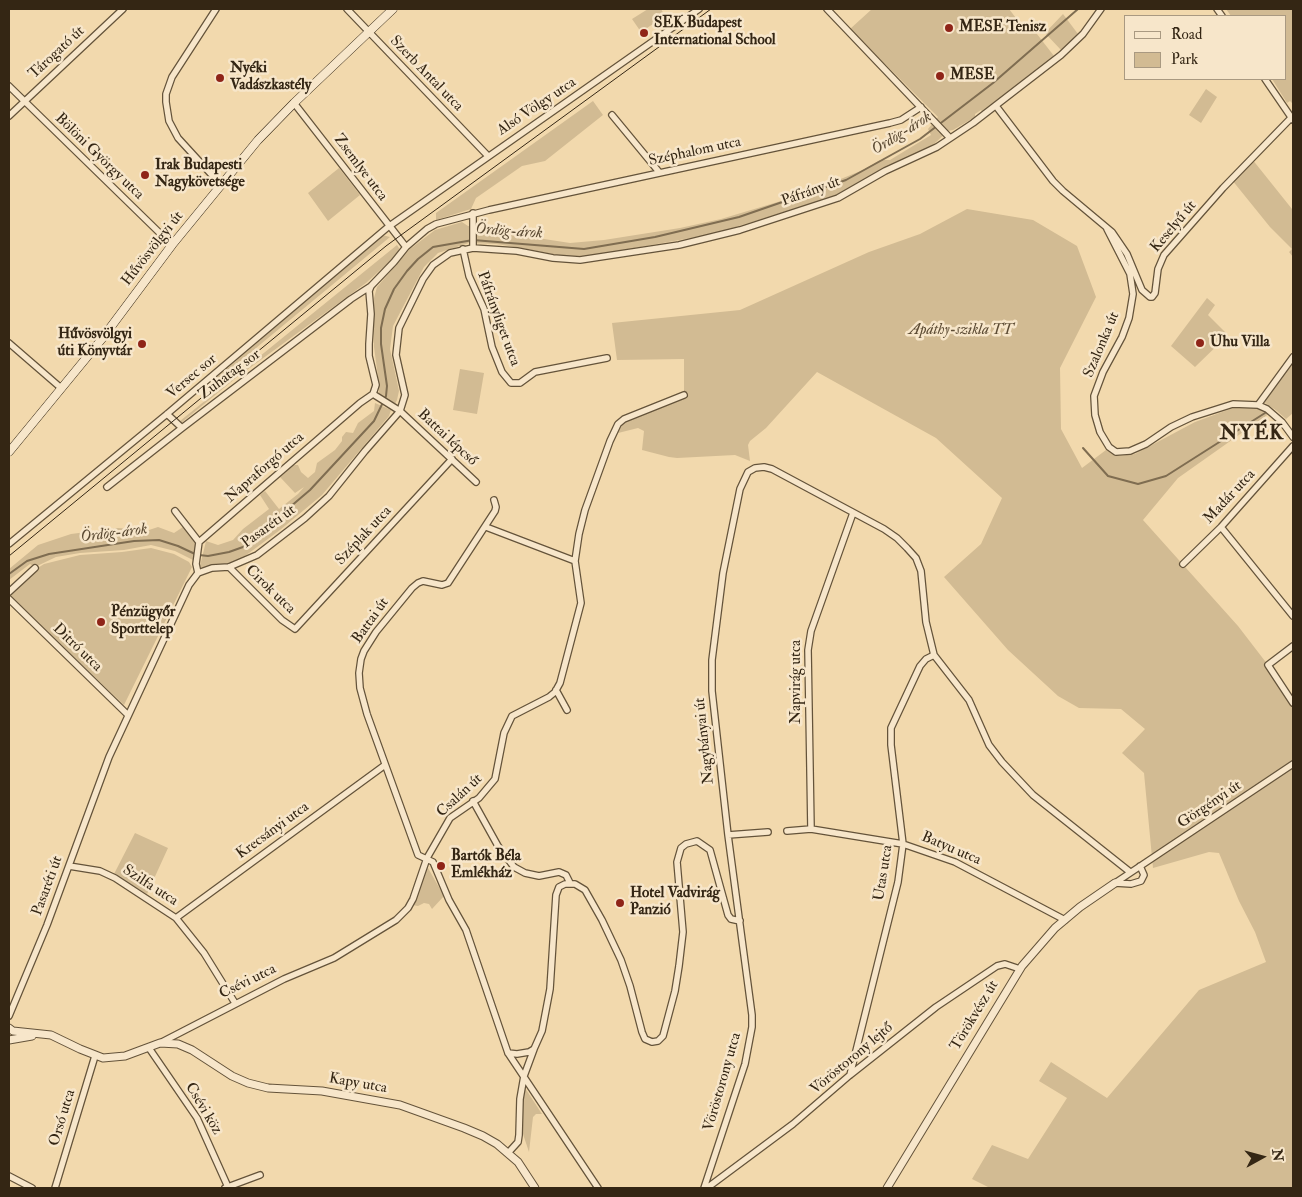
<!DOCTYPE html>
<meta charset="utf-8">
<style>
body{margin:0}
#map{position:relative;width:1302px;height:1197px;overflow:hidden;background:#f2d9ad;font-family:"IM FELL Double Pica",serif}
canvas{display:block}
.frame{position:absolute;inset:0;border:10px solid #342614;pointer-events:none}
.legend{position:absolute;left:1124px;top:15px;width:162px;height:65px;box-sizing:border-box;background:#f7e6ca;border:1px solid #a99981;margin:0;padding:6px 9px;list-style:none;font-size:15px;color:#342614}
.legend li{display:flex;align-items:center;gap:10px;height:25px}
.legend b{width:25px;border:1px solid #a99981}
.north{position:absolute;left:1237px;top:1132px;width:50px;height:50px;-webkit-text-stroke:4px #f7e6ca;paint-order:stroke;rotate:83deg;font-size:14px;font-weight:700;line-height:20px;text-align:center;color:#342614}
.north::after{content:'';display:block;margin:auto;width:18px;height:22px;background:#342614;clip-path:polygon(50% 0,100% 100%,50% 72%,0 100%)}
</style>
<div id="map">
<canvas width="1302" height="1197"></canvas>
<div class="frame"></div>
<ul class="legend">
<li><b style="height:6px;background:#f7e6ca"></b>Road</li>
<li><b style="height:14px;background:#d2bb93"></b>Park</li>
</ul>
<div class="north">N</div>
</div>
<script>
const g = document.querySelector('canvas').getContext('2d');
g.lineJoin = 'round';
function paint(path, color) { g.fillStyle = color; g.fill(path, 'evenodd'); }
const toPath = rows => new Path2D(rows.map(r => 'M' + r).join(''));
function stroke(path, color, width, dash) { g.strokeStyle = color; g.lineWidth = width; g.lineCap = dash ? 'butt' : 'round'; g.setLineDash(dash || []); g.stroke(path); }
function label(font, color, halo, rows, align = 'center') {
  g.font = font + ' "IM FELL Double Pica",serif'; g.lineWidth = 5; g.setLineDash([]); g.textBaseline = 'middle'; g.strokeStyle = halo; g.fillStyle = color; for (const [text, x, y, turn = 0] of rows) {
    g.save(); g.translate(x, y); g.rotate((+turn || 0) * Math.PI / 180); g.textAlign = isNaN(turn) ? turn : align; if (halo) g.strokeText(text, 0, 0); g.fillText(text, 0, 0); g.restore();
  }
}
const green = toPath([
 [648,9,661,9,665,16,641,32,632,19],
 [872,9,1009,9,1019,22,1030,25,1054,56,1004,98,982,112,981,110,975,114,975,117,953,130,948,131,935,143,921,153,837,196,729,229,730,231,584,257,562,256,522,248,496,244,469,243,438,253,424,267,393,326,390,349,399,391,397,400,395,404,379,395,379,384,374,347,373,315,374,298,377,287,410,249,435,230,462,222,468,226,523,231,544,239,570,243,604,240,680,228,721,219,801,195,863,170,880,160,890,160,931,135,928,129,938,117,850,29],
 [1226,9,1293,9,1293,104,1290,101,1287,103,1272,79,1286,79,1286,16,1231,16],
 [1063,14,1078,34,1061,50,1045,33],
 [1206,89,1217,97,1201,123,1189,115],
 [593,101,603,115,545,161,522,166,476,198,471,209,436,220,436,213],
 [1252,159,1292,209,1293,208,1293,257,1289,252,1292,249,1270,227,1232,180],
 [339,168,360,195,328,221,308,193],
 [967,209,1033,220,1077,246,1096,297,1060,368,1061,429,1082,468,1106,450,1119,456,1135,454,1195,422,1233,408,1258,408,1270,413,1178,478,1143,520,1238,626,1268,665,1293,703,1293,1188,990,1188,972,1179,992,1145,1028,1159,1067,1098,1039,1081,1051,1062,1107,1098,1199,990,1266,962,1255,932,1239,901,1219,853,1209,852,1153,868,1144,773,1122,753,1145,729,1121,709,1079,708,1058,696,1008,650,944,577,981,544,1002,498,936,438,817,372,766,428,750,441,748,445,750,461,735,455,677,458,669,457,642,450,644,431,638,428,618,433,623,423,684,395,684,359,617,360,612,323,740,310,869,252,920,234],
 [382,235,390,237,215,382,214,380],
 [397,245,399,248,398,254,366,283,236,378,181,423,180,421],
 [1207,298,1215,305,1208,315,1228,335,1195,367,1171,346],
 [1293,363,1293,413,1286,419,1277,411,1264,402],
 [460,369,484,373,477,414,453,410],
 [375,403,391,410,389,416,322,495,280,530,245,556,234,563,202,568,200,566,206,541,218,545,233,540,243,529,269,509,260,495,265,491,279,509,298,494,304,487,295,493,280,477,286,472,284,471,290,465,298,465,301,472,308,478,315,472,317,463,335,450,342,441,342,437,346,432,353,433,358,423,374,411],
 [158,527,174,533,183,527,197,543,195,561,175,551,151,545,124,550,80,553,56,557,35,567,30,564,9,580,9,569,38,545,71,534,118,528,149,530],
 [151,548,174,554,189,562,192,567,124,705,9,595,33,571,44,564,80,555,122,552],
 [135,833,168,848,147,894,114,874],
 [428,868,444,896,432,909,429,904,424,903,418,906,412,905,424,871],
 [525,1088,542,1114,536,1114,533,1117,529,1152,523,1134,523,1106]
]);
const stream = toPath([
 [1083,448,1108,476,1138,484,1166,476,1265,413],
 [199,555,208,556,229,552,243,547,310,490,374,421,386,396,387,386,381,344,381,328,385,309,394,289,407,271,418,259,433,247,473,240,584,249,655,237,739,217,846,180,920,139,993,83,1078,9],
 [9,574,27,561,49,554,134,541,159,540,178,546,195,554]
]);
const minor = toPath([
 [216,9,172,77,166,94,166,102,169,121,178,138,221,185],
 [347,9,488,156],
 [827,9,950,138],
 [1217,9,1222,16],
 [1265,79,1293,120],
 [9,86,172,245],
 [294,103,406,247],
 [996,106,1053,181,1063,191,1112,232,1127,254,1142,290,1150,297,1152,297,1155,293,1158,269,1164,255,1223,188,1291,118],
 [612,115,659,172],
 [9,116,123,9],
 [473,213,473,248],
 [1107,229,1130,274,1133,294,1129,318,1122,337,1103,372,1094,396,1095,415,1100,432,1109,447,1116,452,1130,451,1146,444,1171,427,1192,417,1233,404,1258,405,1267,409,1282,422,1293,437],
 [463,249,469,276,484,309,492,347,502,372,511,383,520,383,535,372,607,358],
 [371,286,369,291,371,314,369,344,369,356,376,385,373,394],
 [9,343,61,388],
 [373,394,400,411,476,482],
 [1258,405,1293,357],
 [167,414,182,428],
 [107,487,182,428,351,299,371,286,394,262,406,247,427,229,436,224,489,210,890,123,901,120,921,107],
 [494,500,496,507,495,511,448,583,442,585,423,581,418,583,412,588,376,632,364,651,361,659,359,673,360,688,367,714,418,855,433,862,449,900,466,930,508,1053,598,1188],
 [175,511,199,542],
 [486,527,575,561],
 [1221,527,1293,616],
 [9,544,167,414,388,227,699,9],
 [1183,564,1221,527,1293,446],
 [229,567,282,620,295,629,452,459],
 [198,573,196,564,199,542,360,403,373,394],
 [9,592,35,568],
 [9,599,128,715],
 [1293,646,1268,665,1293,703],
 [556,690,567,710],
 [473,801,498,846,514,867,525,873,539,876,559,872,566,875,570,883],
 [811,829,808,650,811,631,853,513],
 [787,831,811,829,903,844,955,862,1065,920],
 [728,835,768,832],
 [69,866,100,871,115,878,176,918,204,953,235,1003],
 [1115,883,1293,764],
 [1115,883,1131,884,1141,881,1144,875,1140,866],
 [176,918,385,765],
 [9,1016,47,925,109,757,189,585,198,573,212,568,229,567,257,555,305,518,329,496,365,451,400,411,405,395,396,355,399,328,423,279,433,265,450,253,473,248,517,251,553,258,580,260,679,245,740,230,838,198,885,171,937,147,973,123,1061,55,1083,34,1101,9],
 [160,1043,284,979,334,958,396,920,408,908,413,899,427,858,450,818,479,798,495,779,504,733,512,716,549,697,555,692,560,683,581,603,575,561,579,534,585,510,610,441,618,424,624,419,684,395],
 [149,1048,197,1118,228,1187],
 [508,1053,517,1054,529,1052,534,1049,542,1031,550,989,556,895,559,887,565,884,575,884,585,890,602,920,621,960,630,986,642,1032,645,1039,652,1042,658,1041,663,1036,675,991,679,966,683,932,677,862,681,848,686,844,697,841,710,850,728,915,731,919,740,921],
 [850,1075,898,882,903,844,891,745,891,728,920,666,926,659,934,655],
 [508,1153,518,1142,519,1135,520,1099,524,1076,534,1049],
 [9,1176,32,1188],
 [55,1188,95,1056],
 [225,1188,260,1175],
 [704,1188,745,1064,752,1027,752,1015,728,835,712,691,712,660,723,573,740,489,748,472,755,468,764,467,772,469,884,529,897,538,907,548,916,558,921,571,926,622,934,655,969,700,989,745,1002,762,1033,795,1130,872],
 [707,1188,793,1124,850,1075,936,1007,997,966,1005,964,1020,969]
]);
const tertiary = toPath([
 [9,1028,13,1031,51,1035,80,1049,103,1058,125,1056,160,1043,178,1044,192,1050,232,1076,248,1083,268,1088,322,1091,400,1105,464,1128,483,1136,497,1144,518,1162,535,1188],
 [9,1040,32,1036],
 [887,1188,1022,966,1055,928,1080,907,1115,883]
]);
const secondary = toPath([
 [9,452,101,340,172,245,258,140,294,103,393,9]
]);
const tram = toPath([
 [9,556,386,246,711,9]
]);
const markers = [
 [949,28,5,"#8f2418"],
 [644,33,5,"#8f2418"],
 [940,76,5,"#8f2418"],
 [220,78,5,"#8f2418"],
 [145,175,5,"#8f2418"],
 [1200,343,5,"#8f2418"],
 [142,344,5,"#8f2418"],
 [101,622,5,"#8f2418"],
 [441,866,5,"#8f2418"],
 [620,903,5,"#8f2418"]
];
const poiNames = [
 ["SEK Budapest",654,24],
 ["International School",654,41],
 ["MESE Tenisz",959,28],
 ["Nyéki",230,69],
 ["Vadászkastély",230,86],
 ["MESE",950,76],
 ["Irak Budapesti",155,166],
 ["Nagykövetsége",155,183],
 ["Hűvösvölgyi",132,335,"right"],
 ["úti Könyvtár",132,352,"right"],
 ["Uhu Villa",1210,343],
 ["Pénzügyőr",111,613],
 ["Sporttelep",111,630],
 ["Bartók Béla",451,857],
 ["Emlékház",451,874],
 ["Hotel Vadvirág",630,894],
 ["Panzió",630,911]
];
const streetNames = [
 ["Tárogató út",57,53,-43],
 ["Szerb Antal utca",426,74,46],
 ["Alsó Völgy utca",537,107,-34],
 ["Széphalom utca",695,152,-12],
 ["Bölöni György utca",99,157,44],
 ["Zsemlye utca",360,168,53],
 ["Páfrány út",811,192,-20],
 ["Keselyű út",1174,227,-50],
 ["Hűvösvölgyi út",153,249,-52],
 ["Páfrányliget utca",498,319,70],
 ["Szalonka út",1102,345,-67],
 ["Zuhatag sor",230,375,-37],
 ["Versec sor",192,377,-40],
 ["Battai lépcső",447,438,43],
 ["Napraforgó utca",265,468,-41],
 ["Madár utca",1230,497,-47],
 ["Pasaréti út",269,527,-36],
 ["Széplak utca",364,536,-47],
 ["Cirok utca",270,590,44],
 ["Battai út",371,621,-55],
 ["Ditró utca",77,648,44],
 ["Napvirág utca",797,682,-90],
 ["Nagybányai út",705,741,-96],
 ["Csalán út",460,796,-43],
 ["Görgényi út",1210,805,-34],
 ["Krecsányi utca",273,831,-36],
 ["Batyu utca",951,849,23],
 ["Utas utca",884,873,-81],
 ["Pasaréti út",48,886,-70],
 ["Szilfa utca",150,886,33],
 ["Csévi utca",248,982,-26],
 ["Törökvész út",975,1016,-59],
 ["Vöröstorony lejtő",852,1059,-40],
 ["Vöröstorony utca",723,1082,-74],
 ["Kapy utca",358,1084,10],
 ["Csévi köz",203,1109,59],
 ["Orsó utca",63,1118,-73]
];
const parkNames = [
 ["Apáthy-szikla TT",961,331]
];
const waterNames = [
 ["Ördög-árok",902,134,-32],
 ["Ördög-árok",509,232,4],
 ["Ördög-árok",114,534,-7]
];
const districtNames = [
 ["NYÉK",1252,435]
];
paint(green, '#d2bb93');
stroke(stream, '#7f6d51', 2);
stroke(minor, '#64533a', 8);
stroke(tertiary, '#64533a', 9);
stroke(secondary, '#342614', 9);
stroke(minor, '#f7e6ca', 5.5);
stroke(tertiary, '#f7e6ca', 7);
stroke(secondary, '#f7e6ca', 8);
stroke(tram, '#342614', 1);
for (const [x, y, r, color] of markers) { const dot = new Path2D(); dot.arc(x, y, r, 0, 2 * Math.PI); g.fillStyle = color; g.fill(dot); stroke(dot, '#f7e6ca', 2); }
label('bold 15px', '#342614', '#f7e6ca', poiNames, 'left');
label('15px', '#342614', '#f7e6ca', streetNames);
label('italic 15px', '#5c4b34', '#f7e6ca', parkNames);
label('italic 16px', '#5a4932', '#f7e6ca', waterNames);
g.letterSpacing = '1px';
label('bold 20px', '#342614', '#f7e6ca', districtNames);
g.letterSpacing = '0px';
</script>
